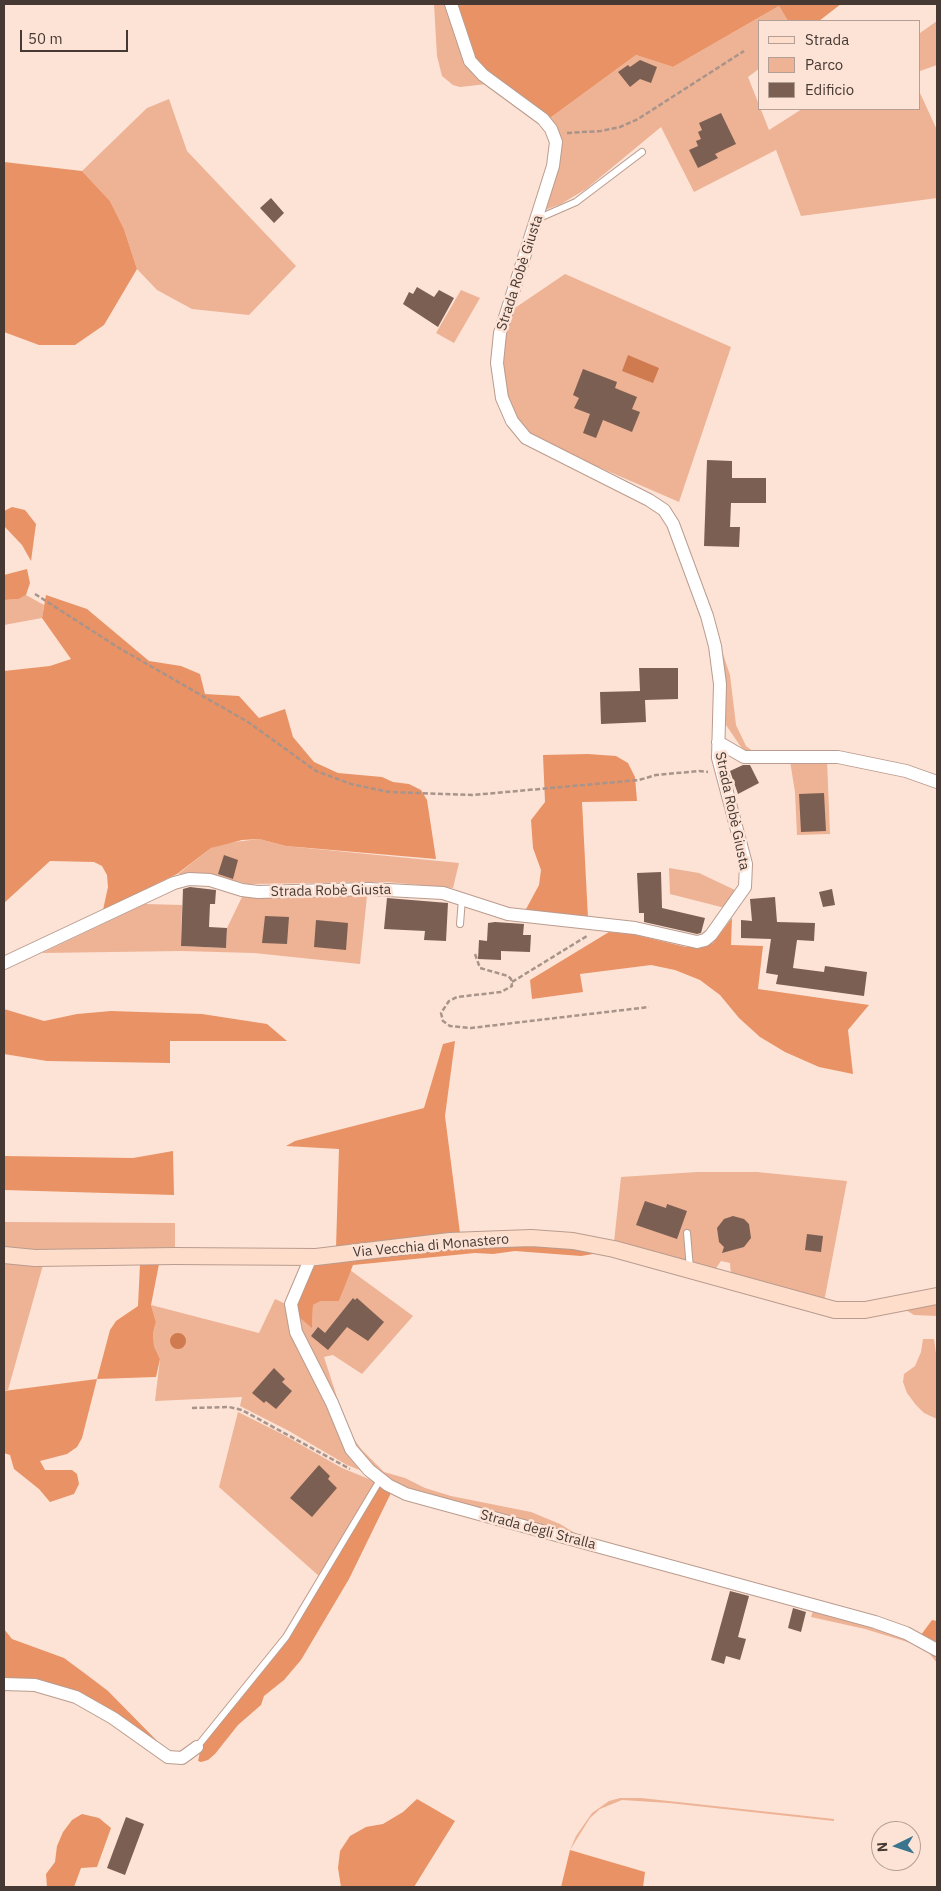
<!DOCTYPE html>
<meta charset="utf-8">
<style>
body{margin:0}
#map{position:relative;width:941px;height:1891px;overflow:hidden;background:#fce3d6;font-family:"IBM Plex Sans",sans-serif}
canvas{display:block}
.frame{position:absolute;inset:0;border:5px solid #463933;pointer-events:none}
.legend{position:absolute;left:758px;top:20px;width:162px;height:90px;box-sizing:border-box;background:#fce3d6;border:1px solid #b39f95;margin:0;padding:6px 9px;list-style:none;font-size:15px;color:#463933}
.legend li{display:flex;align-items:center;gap:10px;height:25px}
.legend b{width:25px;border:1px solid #b39f95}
.north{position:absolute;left:871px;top:1821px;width:50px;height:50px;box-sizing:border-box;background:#fce3d6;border:1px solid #b39f95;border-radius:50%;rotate:266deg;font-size:14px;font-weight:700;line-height:20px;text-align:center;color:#463933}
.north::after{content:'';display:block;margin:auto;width:18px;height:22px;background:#3a758d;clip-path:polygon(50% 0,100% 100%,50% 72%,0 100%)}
.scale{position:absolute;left:20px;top:30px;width:108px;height:22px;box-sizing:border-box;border:2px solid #463933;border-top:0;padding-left:6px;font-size:15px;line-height:18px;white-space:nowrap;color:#463933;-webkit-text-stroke:4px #fce3d6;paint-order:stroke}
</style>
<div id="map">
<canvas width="941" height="1891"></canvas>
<div class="frame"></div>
<ul class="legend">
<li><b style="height:6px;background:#feddcb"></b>Strada</li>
<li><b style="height:14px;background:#eeb295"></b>Parco</li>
<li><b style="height:14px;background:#7b5f52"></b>Edificio</li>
</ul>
<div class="north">N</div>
<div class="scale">50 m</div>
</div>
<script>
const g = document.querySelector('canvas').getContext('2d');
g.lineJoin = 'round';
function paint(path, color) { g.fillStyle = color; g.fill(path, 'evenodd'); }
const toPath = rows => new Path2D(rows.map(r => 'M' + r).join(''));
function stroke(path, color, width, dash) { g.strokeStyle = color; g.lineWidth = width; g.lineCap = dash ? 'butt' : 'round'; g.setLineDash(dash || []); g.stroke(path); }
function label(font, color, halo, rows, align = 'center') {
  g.font = font + ' "IBM Plex Sans",sans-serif'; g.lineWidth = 5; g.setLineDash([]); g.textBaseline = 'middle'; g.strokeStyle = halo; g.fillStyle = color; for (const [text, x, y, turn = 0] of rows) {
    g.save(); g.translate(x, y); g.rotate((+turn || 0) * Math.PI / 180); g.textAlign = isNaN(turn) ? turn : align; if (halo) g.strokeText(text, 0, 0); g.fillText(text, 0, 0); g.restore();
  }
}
const green = toPath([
 [434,4,446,4,463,60,487,84,460,87,453,85,442,76,437,56],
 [779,6,788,21,760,21,760,68,748,77,769,130,802,109,920,109,920,93,937,130,937,198,801,216,776,150,694,192,661,127,586,189,561,204,545,210,561,152,550,118,636,55,673,67],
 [937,21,937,65,920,71,920,33],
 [169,99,187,151,296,266,249,315,192,309,157,290,137,269,124,229,110,201,82,171,147,108],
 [565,274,731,347,679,502,557,449,527,431,516,417,506,391,503,367,505,334,512,310],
 [461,290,480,298,454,343,436,333],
 [26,595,44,605,42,618,4,625,4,600,19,599],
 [720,645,730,675,736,725,746,746,758,755,749,753,741,747,726,725,725,680],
 [827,760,830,834,797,835,795,792,790,761],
 [259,839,286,846,459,863,453,888,387,882,248,884,207,874,178,874,211,848,226,843],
 [669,868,699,873,737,891,725,908,670,894],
 [367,896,360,964,254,953,181,951,42,953,145,904,182,905,181,946,226,948,227,928,242,897],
 [697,1172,757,1172,847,1181,824,1302,731,1276,730,1263,721,1261,714,1271,614,1242,621,1177],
 [4,1222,175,1223,175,1248,38,1250,4,1247],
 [4,1263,43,1265,8,1390,4,1391],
 [350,1270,413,1316,362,1374,333,1355,324,1357,343,1416,350,1434,362,1450,384,1472,405,1478,425,1488,451,1496,531,1512,560,1524,578,1535,400,1487,358,1454,294,1313,312,1327,313,1305,321,1301,339,1301],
 [275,1299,288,1305,367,1473,347,1465,289,1431,240,1406,242,1397,155,1401,160,1359,154,1346,153,1333,156,1322,151,1305,259,1333],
 [937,1302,937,1316,914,1315,906,1310],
 [923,1339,934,1339,937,1361,937,1419,924,1413,916,1405,907,1393,903,1382,904,1374,915,1366,921,1352],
 [238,1412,282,1434,342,1468,376,1482,320,1577,219,1487],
 [813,1611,908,1639,916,1642,924,1647,937,1655,937,1663,924,1647,865,1629,811,1617],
 [620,1798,641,1798,834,1819,834,1821,669,1803,622,1800,600,1809,590,1818,570,1850,576,1836,592,1813,609,1801]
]);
const forest = toPath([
 [456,4,841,4,819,21,788,21,779,6,673,67,636,55,550,118,488,72,474,57],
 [4,162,82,171,110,201,124,229,137,269,104,325,75,345,39,345,4,332],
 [12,507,25,510,36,524,31,561,22,545,4,526,4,511],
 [27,569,30,583,26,595,19,599,4,600,4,575],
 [46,595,87,609,149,661,181,666,200,674,205,694,239,696,259,718,285,709,293,737,314,762,338,773,382,777,393,782,409,784,421,790,427,800,436,859,286,846,259,839,242,840,211,848,177,874,103,910,108,887,107,875,102,866,94,862,50,861,4,903,4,671,50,666,71,659,42,618],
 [588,754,616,756,628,763,635,777,637,801,582,802,588,918,525,911,539,885,541,870,533,848,531,820,545,802,543,755],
 [732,918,731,945,763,946,758,989,869,1005,848,1030,853,1074,819,1067,785,1052,760,1037,739,1018,720,995,700,980,675,970,651,965,580,974,583,992,532,999,530,980,609,932,632,934,686,947,701,947,713,943],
 [4,1009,44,1021,77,1014,111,1011,202,1014,267,1024,287,1041,170,1041,170,1063,47,1061,4,1054],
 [455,1041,445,1116,460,1233,336,1248,339,1149,286,1146,295,1141,424,1108,443,1044],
 [173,1151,174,1195,4,1190,4,1156,133,1158],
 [549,1245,605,1252,581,1256,515,1251,493,1254,475,1253,353,1265,339,1301,321,1301,313,1305,312,1328,294,1313,312,1268,318,1264,454,1248],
 [140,1264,159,1264,151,1305,156,1322,153,1333,154,1346,160,1359,156,1377,97,1379,82,1438,77,1447,67,1454,40,1461,45,1470,72,1470,77,1474,79,1484,74,1494,50,1502,39,1489,14,1469,10,1455,4,1453,4,1391,97,1379,110,1330,116,1321,138,1306],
 [380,1485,391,1493,349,1579,301,1660,284,1680,264,1696,261,1705,238,1725,215,1754,208,1760,201,1762,198,1761,201,1747,280,1650,296,1626],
 [932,1620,937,1621,937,1644,921,1635],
 [4,1629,12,1639,64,1658,87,1675,108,1691,166,1750,177,1756,162,1751,120,1719,73,1692,40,1683,4,1681],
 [417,1799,455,1821,414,1887,341,1887,338,1868,340,1851,350,1836,366,1827,383,1824,403,1812],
 [82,1814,99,1818,111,1828,97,1867,81,1868,74,1887,47,1887,46,1874,55,1862,57,1846,63,1832,72,1820],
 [570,1850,645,1872,643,1887,561,1887]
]);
const water = toPath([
 [628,355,659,368,653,383,622,371],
 '170 1341a8 8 0 1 1 16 0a8 8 0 1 1-16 0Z'
]);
const building = toPath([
 [640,60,657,67,651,83,640,79,630,87,618,72,628,65,630,67],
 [721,113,736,144,715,154,718,158,698,168,689,150,698,146,696,141,701,139,698,132,702,130,699,123],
 [271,198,284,213,274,223,260,208],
 [417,287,434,297,439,290,454,298,438,327,403,304,409,292,413,294],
 [583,369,617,382,615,388,637,397,632,409,640,412,632,432,603,420,596,438,583,433,590,414,574,408,579,398,573,395],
 [707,460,732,461,732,478,766,478,766,503,731,503,730,527,740,527,739,547,704,546],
 [639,668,678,668,678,699,645,700,646,722,601,724,600,692,640,691],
 [743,765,750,765,759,783,738,794,730,771],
 [824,793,826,831,801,832,799,794],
 [224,855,238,860,233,879,218,874],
 [661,872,662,908,705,918,701,933,697,934,644,922,644,913,639,913,637,873],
 [190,887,216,890,215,904,210,904,209,927,227,928,226,948,181,946,183,889],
 [832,889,835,905,823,907,819,892],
 [775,897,777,922,815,923,814,941,797,940,793,968,824,972,825,966,867,972,864,996,776,984,778,975,766,973,771,939,741,938,741,920,752,921,750,899],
 [387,898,448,903,446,941,424,940,425,931,384,929],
 [265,916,289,917,287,944,262,943],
 [316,920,348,923,346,950,314,947],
 [495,922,524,924,523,935,531,935,530,952,501,951,501,960,478,959,479,940,487,941,488,923],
 [645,1201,666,1208,667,1204,687,1211,677,1239,636,1225],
 [733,1216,744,1219,749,1224,751,1238,744,1247,722,1253,724,1247,719,1242,717,1228,724,1219],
 [807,1234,823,1236,821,1252,805,1250],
 [353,1298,355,1300,357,1298,384,1322,368,1341,347,1327,328,1350,311,1336,318,1327,325,1333],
 [274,1368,285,1379,282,1382,292,1391,276,1409,266,1401,264,1403,252,1393],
 [319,1465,330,1476,328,1479,337,1488,312,1517,290,1498],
 [730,1591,749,1596,738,1637,746,1639,740,1660,726,1656,724,1664,711,1660],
 [793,1608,806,1612,801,1632,788,1628],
 [126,1817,144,1824,125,1875,107,1868]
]);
const path = toPath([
 [567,133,601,131,620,127,638,119,744,51],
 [35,594,119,648,248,722,316,771,351,784,389,792,473,795,639,780,656,775,699,771,708,772],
 [475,954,480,968,508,976,511,979,512,986,501,992,457,997,449,1001,441,1013,443,1021,450,1026,471,1028,649,1007],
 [512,982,587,936],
 [192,1408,229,1407,242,1410,350,1469]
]);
const lane = toPath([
 [537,219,576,202,642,152],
 [460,924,462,899],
 [687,1233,690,1269],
 [197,1747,286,1637,380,1480]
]);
const street = toPath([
 [718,742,744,757,838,757,906,771,937,782],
 [4,963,174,883,189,879,210,880,242,890,258,892,369,889,443,893,508,914,635,928,697,942,705,940,711,935,745,887,746,864,718,758,720,684,715,646,707,616,673,524,664,510,649,500,526,438,512,421,502,398,497,363,500,333,553,166,556,142,551,129,543,119,483,75,470,61,451,4],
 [311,1257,291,1304,296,1332,332,1403,351,1449,369,1470,388,1485,406,1494,875,1622,906,1633,937,1650],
 [4,1684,35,1685,76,1697,113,1718,168,1757,182,1758,197,1747]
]);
const secondary = toPath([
 [4,1255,35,1258,175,1256,316,1257,450,1241,531,1238,573,1241,614,1249,835,1310,865,1310,937,1296]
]);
const streetNames = [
 ["Strada Robè Giusta",520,273,-72],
 ["Strada Robè Giusta",732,811,78],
 ["Strada Robè Giusta",331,891,-1],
 ["Via Vecchia di Monastero",431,1246,-5],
 ["Strada degli Stralla",538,1530,15]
];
paint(green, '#eeb295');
paint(forest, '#e99265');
paint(water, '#d07b4f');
paint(building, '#7b5f52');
stroke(lane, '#ba9c8e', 8);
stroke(street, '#ba9c8e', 14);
stroke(secondary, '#ba9c8e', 18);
stroke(path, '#a8948a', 2.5, [5, 2.5]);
stroke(lane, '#fff', 6);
stroke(street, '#fff', 12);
stroke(secondary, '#feddcb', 16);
label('14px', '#463933', '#fce3d6', streetNames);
</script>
